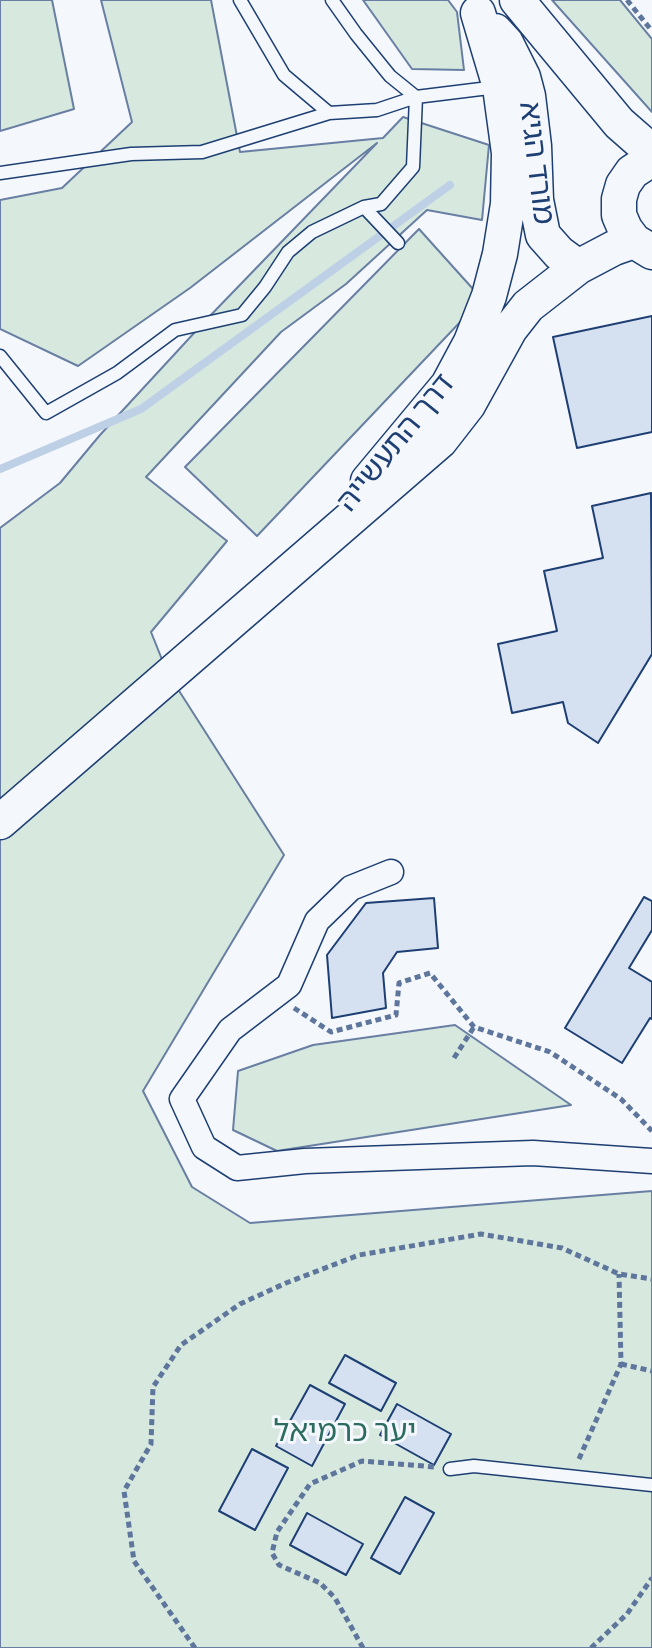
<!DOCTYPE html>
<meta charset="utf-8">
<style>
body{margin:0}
canvas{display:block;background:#f4f7fb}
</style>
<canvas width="652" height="1648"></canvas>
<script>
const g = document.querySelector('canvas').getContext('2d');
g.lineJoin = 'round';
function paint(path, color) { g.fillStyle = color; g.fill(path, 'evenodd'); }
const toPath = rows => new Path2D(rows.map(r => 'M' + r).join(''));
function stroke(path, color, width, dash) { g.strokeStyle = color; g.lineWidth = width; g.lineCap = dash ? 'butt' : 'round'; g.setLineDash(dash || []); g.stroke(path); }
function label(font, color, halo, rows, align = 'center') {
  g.font = font + ' "PT Sans Narrow","Noto Sans Hebrew",sans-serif'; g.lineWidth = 6; g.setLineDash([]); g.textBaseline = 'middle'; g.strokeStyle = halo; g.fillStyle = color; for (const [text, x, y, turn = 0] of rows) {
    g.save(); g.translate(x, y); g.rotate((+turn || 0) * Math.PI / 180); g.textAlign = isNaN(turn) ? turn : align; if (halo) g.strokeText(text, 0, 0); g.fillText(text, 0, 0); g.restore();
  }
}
const green = toPath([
 [0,0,52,0,74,109,0,131,0,0],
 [101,0,211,0,240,152,383,138,403,117,489,145,482,220,427,210,346,284,281,332,146,477,227,541,151,632,167,672,284,855,143,1091,192,1187,250,1223,652,1191,652,1648,0,1648,0,528,60,483,100,435,207,319,377,143,190,288,78,366,0,329,0,200,62,188,132,122,101,0],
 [363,0,448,0,457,12,464,70,412,69,363,0],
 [552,0,620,0,652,39,652,112,552,0],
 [419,229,482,299,257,536,185,467,419,229],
 [455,1025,571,1105,277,1151,233,1130,238,1071,313,1045,455,1025]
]);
const stream = toPath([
 [0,469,141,409,450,185]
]);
const building = toPath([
 [652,316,652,432,577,448,553,337,652,316],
 [651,493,652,654,598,743,568,723,563,702,512,713,498,644,557,631,544,571,603,558,592,506,651,493],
 [644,897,652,901,652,930,629,968,652,982,652,1019,650,1018,622,1063,565,1028,644,897],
 [434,898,438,948,397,952,383,973,386,1008,332,1018,327,955,366,903,434,898],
 [345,1355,396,1383,381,1411,329,1383,345,1355],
 [310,1385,345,1404,312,1466,276,1446,310,1385],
 [397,1404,451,1434,434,1465,380,1435,397,1404],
 [252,1449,288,1468,255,1530,219,1511,252,1449],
 [405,1497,434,1513,400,1574,371,1558,405,1497],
 [307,1513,363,1544,346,1575,290,1545,307,1513]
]);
const path = toPath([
 [627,0,652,31],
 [294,1008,331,1032,396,1015,399,983,430,973,474,1027,550,1052,621,1099,652,1131],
 [454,1058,474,1027],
 [621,1364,652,1371],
 [579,1459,621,1364,619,1274],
 [195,1648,134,1561,124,1491,151,1444,153,1387,181,1345,240,1304,286,1283,359,1255,481,1234,562,1248,619,1274,652,1279],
 [363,1648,335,1598,320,1583,279,1565,272,1553,277,1532,310,1484,362,1461,435,1467],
 [591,1648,627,1614,652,1578]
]);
const lane = toPath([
 [240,0,284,75,329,113,377,110,416,97,497,87],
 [332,0,356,34,390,76,416,97],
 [0,173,131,154,202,152,329,113],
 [398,243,364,207,381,204,413,167,416,97],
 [0,356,46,413,117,373,175,330,242,315,265,287,288,252,312,232,364,207],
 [450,1469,474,1466,652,1485]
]);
const street = toPath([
 [391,872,351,888,317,921,289,985,230,1030,182,1099,204,1147,237,1168,305,1161,533,1153,652,1161]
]);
const secondary = toPath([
 [517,0,619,123,652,152],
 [495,31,506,43,523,77,528,96,534,146,536,200,543,235,559,253,578,267],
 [652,252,634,241,625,229,619,215,619,199,623,185,632,172,652,159],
 [368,481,448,385,471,342,489,296,500,254,508,204,509,153,500,87,478,13],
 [0,822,440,441,468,405,510,329,528,306,578,267,614,248,634,241]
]);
const streetNames = [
 ["מורד הגיא",536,163,83],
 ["דרך התעשייה",396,443,-51]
];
const parkNames = [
 ["יער כרמיאל",345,1432]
];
paint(green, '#d7e8df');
stroke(green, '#687fa3', 2);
stroke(stream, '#bed0e5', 8);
paint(building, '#d5e0f0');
stroke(building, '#1d3f73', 2);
stroke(lane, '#1d3f73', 15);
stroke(street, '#1d3f73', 27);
stroke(secondary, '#1d3f73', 37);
stroke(path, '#5e769c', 5, [6, 4]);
stroke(lane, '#f4f7fb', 12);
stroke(street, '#f4f7fb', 24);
stroke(secondary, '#f4f7fb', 34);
label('30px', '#1d3f73', '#f4f7fb', streetNames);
label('30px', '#2c6c60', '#f4f7fb', parkNames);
</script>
